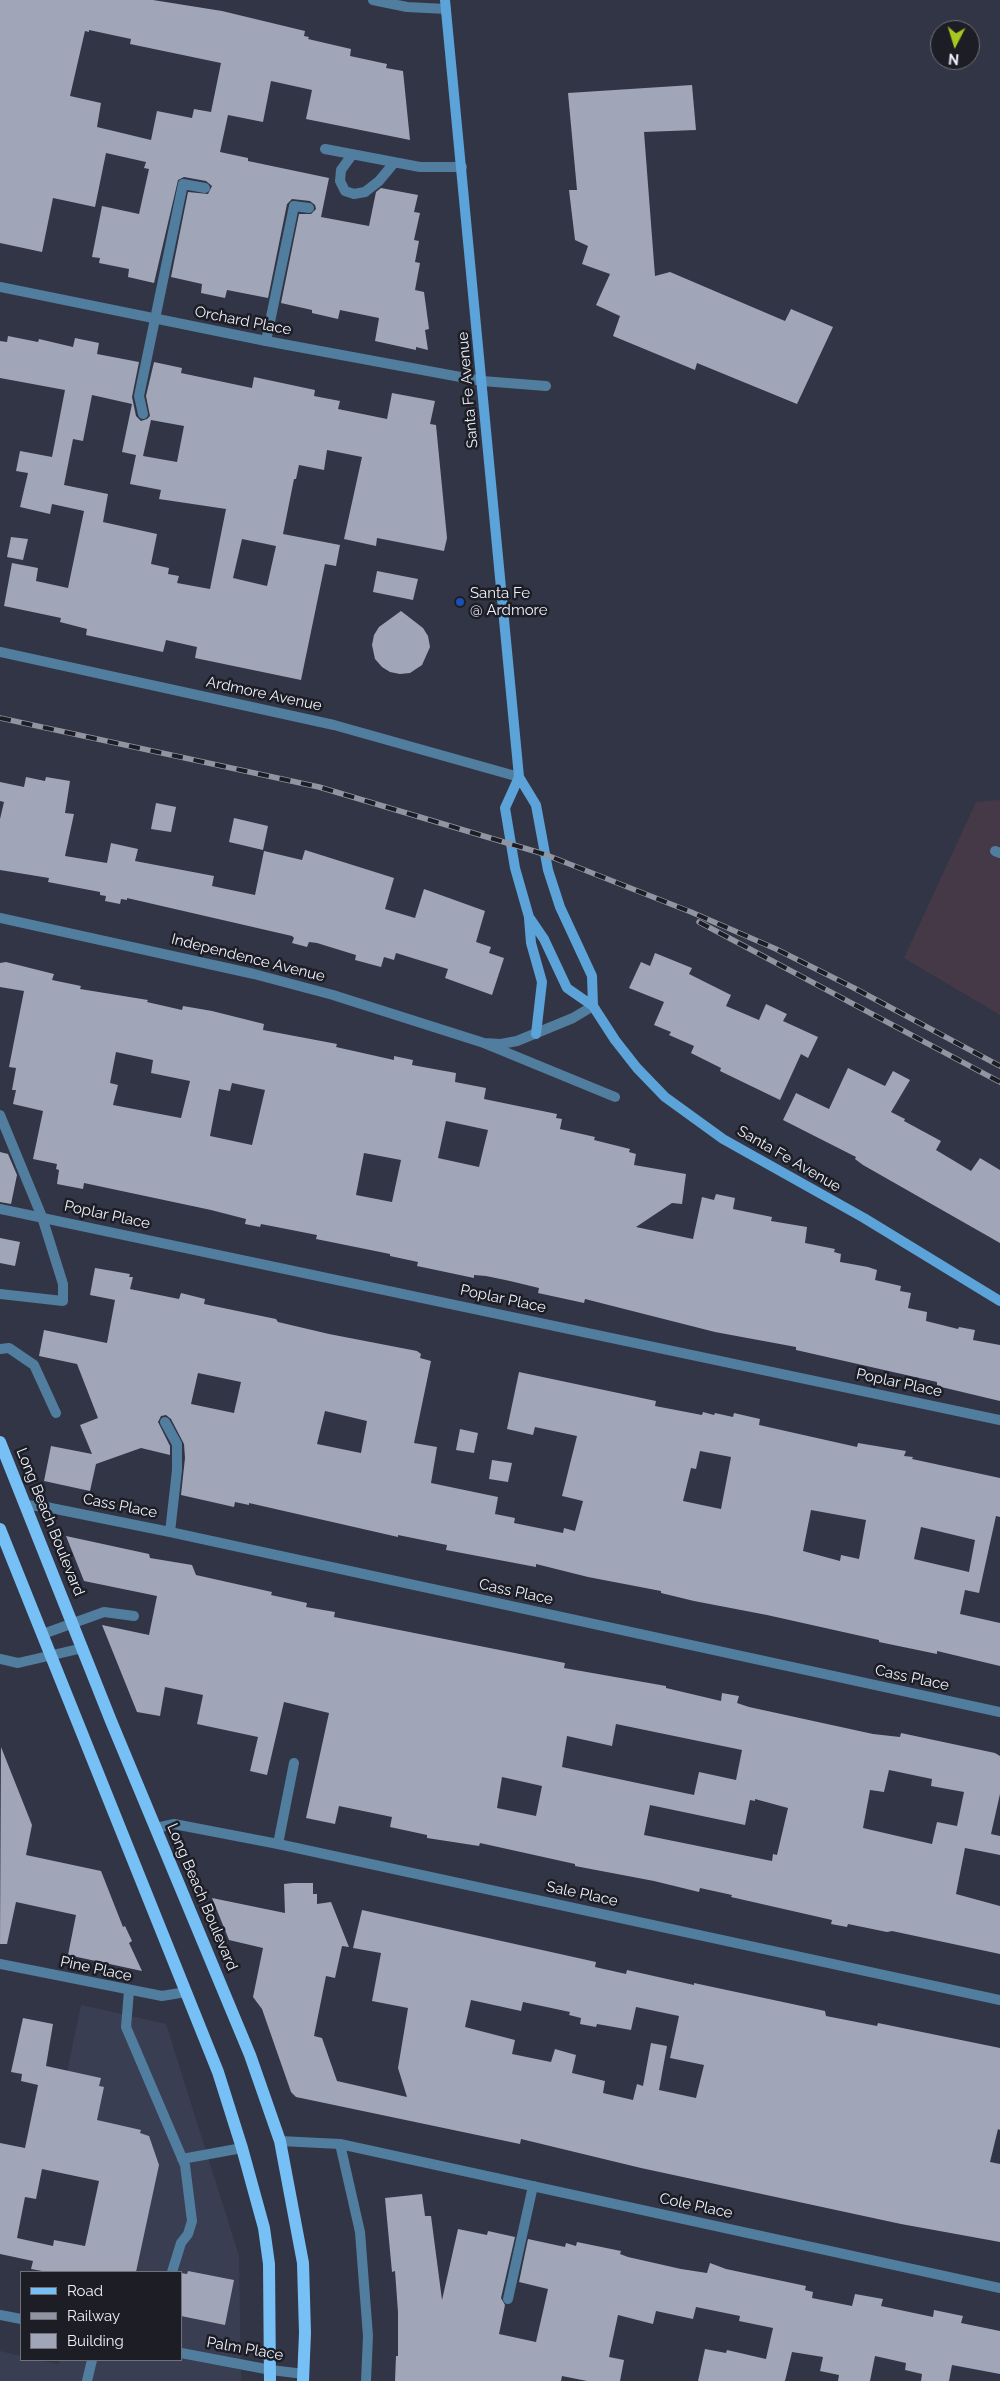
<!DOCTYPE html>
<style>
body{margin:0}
#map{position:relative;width:1000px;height:2381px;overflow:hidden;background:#323545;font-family:Raleway,sans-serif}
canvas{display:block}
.legend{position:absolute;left:20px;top:2271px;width:162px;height:90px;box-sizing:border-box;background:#1c1d25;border:1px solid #70717a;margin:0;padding:6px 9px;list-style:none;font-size:15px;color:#edf0fa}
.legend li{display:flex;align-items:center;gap:10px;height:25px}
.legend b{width:25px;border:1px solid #70717a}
.north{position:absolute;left:930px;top:20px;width:50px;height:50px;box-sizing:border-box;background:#1c1d25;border:1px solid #70717a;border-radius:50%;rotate:185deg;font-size:14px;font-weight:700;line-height:20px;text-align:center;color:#edf0fa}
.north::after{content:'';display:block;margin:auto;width:18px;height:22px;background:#a7c81f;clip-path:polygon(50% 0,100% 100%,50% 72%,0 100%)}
</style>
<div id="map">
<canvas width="1000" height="2381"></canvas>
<ul class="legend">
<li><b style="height:6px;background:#77c0f6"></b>Road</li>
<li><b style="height:6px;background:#9194a1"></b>Railway</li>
<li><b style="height:14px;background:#a1a5b8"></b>Building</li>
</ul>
<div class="north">N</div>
</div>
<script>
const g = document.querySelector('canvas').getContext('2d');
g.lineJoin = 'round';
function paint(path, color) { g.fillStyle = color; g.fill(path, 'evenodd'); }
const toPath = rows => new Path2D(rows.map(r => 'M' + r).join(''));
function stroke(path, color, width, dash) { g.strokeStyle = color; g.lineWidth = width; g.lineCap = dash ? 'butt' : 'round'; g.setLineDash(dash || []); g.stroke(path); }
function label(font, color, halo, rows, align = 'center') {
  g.font = font + ' Raleway,sans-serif'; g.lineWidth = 5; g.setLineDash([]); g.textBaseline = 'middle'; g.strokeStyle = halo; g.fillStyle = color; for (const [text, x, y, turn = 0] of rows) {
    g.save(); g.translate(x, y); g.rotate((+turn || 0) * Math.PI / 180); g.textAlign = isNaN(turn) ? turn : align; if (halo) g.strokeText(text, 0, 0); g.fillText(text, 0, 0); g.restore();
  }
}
const built = toPath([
 [81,2005,166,2024,239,2256,241,2381,0,2381,0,2351,21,2356,21,2360,38,2360,58,2364,60,2360,181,2360,181,2272,80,2272,107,2157,52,2144]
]);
const industrial = toPath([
 [1000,800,1000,1015,904,958,976,802]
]);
const building = toPath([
 [0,0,153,0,222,11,305,31,304,36,309,37,308,39,351,49,350,56,387,64,386,68,403,71,410,140,306,119,312,90,271,81,263,122,228,115,220,152,248,158,248,161,329,178,321,217,369,226,376,192,381,188,418,195,414,212,420,213,414,240,419,241,415,262,420,263,415,290,424,292,429,329,425,330,428,350,416,347,416,350,375,341,379,318,340,310,338,319,312,313,312,310,281,303,299,214,311,214,316,209,315,205,310,201,292,199,287,204,268,298,227,290,225,298,201,293,202,284,171,277,188,192,208,194,212,186,206,181,184,177,178,180,154,283,128,277,129,269,99,263,100,258,92,257,102,206,139,214,149,169,144,168,146,162,106,153,95,207,53,198,42,252,0,243],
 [89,30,131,39,130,44,221,63,211,112,194,109,192,118,157,111,151,140,97,127,101,103,70,96,85,31,89,32],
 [692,85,696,130,644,132,655,276,670,272,785,321,791,309,833,327,797,404,697,363,695,370,613,336,620,316,596,305,610,274,582,264,588,246,575,240,569,190,577,190,568,93],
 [8,336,38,342,39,339,73,347,75,338,99,343,97,354,139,362,132,397,136,416,141,421,147,419,150,416,146,396,154,362,182,368,181,373,252,388,254,377,315,390,314,396,340,401,338,409,387,419,392,393,435,401,430,424,436,425,447,538,444,551,377,538,376,546,344,539,362,457,327,450,324,470,299,465,296,479,294,479,283,534,340,545,336,566,325,564,301,680,195,658,197,647,166,640,163,652,86,635,87,629,60,622,61,618,4,606,12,563,38,568,36,581,68,588,84,511,52,504,50,514,20,507,28,473,16,471,20,451,52,457,65,390,0,378,0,341,7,342],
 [92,395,132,404,122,452,136,455,130,484,161,490,159,499,226,509,210,589,177,583,179,576,168,574,169,568,151,564,157,534,103,522,108,494,64,485,73,439,83,441],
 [151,420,184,426,177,462,143,456],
 [242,539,276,546,267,586,233,578],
 [11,537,28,539,23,560,7,557],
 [377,571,418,579,413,600,373,592],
 [401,611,423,628,428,636,430,647,422,665,410,673,400,674,390,672,382,667,375,659,372,645,374,635,379,627],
 [26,777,45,781,46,777,70,781,65,813,74,814,65,856,107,863,111,843,138,849,135,861,214,876,212,886,255,895,264,851,302,860,305,850,394,878,385,909,415,918,424,889,485,911,476,942,491,947,489,953,504,958,492,995,445,978,448,969,396,953,394,960,384,957,381,967,355,960,356,955,317,943,309,942,307,947,292,943,294,938,292,936,127,898,127,900,121,899,120,904,105,901,106,896,100,895,100,892,48,882,49,878,0,870,0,819,4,802,0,801,0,782,24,787],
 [156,803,176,807,171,832,151,829],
 [234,818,268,826,263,850,229,842],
 [655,953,692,968,689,974,731,995,726,1006,759,1020,766,1004,787,1014,783,1021,818,1037,808,1058,801,1054,780,1100,720,1071,721,1068,691,1053,694,1046,669,1035,671,1032,654,1025,664,1002,629,988,641,962,650,966],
 [6,962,54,974,52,980,81,986,80,989,148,1000,147,1002,182,1010,183,1006,212,1011,264,1024,263,1030,337,1044,336,1047,394,1060,394,1056,413,1060,412,1065,456,1073,455,1082,486,1088,484,1099,557,1114,556,1118,562,1119,560,1129,595,1137,594,1140,630,1149,629,1152,636,1154,634,1165,686,1174,682,1204,672,1203,636,1227,693,1239,702,1197,714,1200,716,1194,735,1198,733,1209,772,1217,771,1221,807,1227,805,1243,835,1249,834,1252,841,1254,840,1262,868,1267,877,1270,875,1280,901,1286,900,1291,911,1293,908,1308,927,1312,926,1321,958,1329,959,1327,975,1330,973,1340,1000,1345,1000,1401,937,1386,937,1382,796,1350,796,1347,715,1332,585,1299,584,1303,538,1293,539,1288,510,1281,486,1276,474,1275,474,1278,417,1266,418,1262,390,1256,390,1254,316,1239,317,1235,261,1224,260,1227,245,1224,246,1219,211,1210,84,1183,83,1189,57,1184,59,1170,56,1169,57,1164,33,1159,43,1111,13,1104,16,1090,12,1090,16,1068,9,1067,24,991,0,987,0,963],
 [116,1052,153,1060,151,1073,190,1081,181,1118,113,1105,118,1085,110,1083],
 [232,1083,265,1090,252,1145,210,1136,219,1089,230,1091],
 [446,1121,488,1130,479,1167,438,1158],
 [364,1153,401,1160,392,1202,356,1195],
 [848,1068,885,1086,893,1071,910,1080,891,1112,905,1119,904,1121,941,1141,936,1150,971,1171,980,1158,1000,1170,1000,1243,863,1165,855,1159,856,1157,783,1120,796,1093,829,1109],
 [0,1152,8,1154,17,1175,11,1204,0,1202],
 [0,1238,20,1242,15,1266,0,1263],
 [95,1268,130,1274,129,1277,133,1277,130,1289,179,1299,181,1293,205,1299,204,1304,276,1319,278,1322,329,1334,417,1351,421,1354,420,1358,431,1361,414,1443,437,1447,431,1483,498,1497,495,1514,515,1518,514,1523,563,1533,564,1528,575,1531,583,1501,562,1496,577,1436,535,1427,533,1435,507,1429,519,1372,656,1401,655,1406,702,1415,703,1412,714,1415,715,1413,733,1417,734,1413,760,1419,759,1425,857,1447,858,1443,906,1451,904,1456,913,1457,912,1459,1000,1478,1000,1517,996,1516,979,1593,965,1590,960,1614,1000,1623,1000,1666,937,1651,937,1654,879,1642,879,1640,767,1615,694,1601,661,1593,661,1591,588,1577,536,1564,536,1567,446,1550,447,1545,398,1535,398,1537,249,1503,249,1505,235,1502,234,1507,181,1495,185,1458,184,1444,171,1419,166,1415,161,1416,158,1422,170,1446,170,1455,141,1448,96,1464,90,1491,44,1481,51,1446,92,1454,80,1425,98,1418,77,1364,39,1356,44,1330,107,1343,115,1300,90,1295],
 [198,1373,241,1382,234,1413,191,1404],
 [325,1411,367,1421,361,1453,317,1444],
 [700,1451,731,1457,721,1509,683,1501,691,1468,696,1469],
 [811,1510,866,1520,859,1559,841,1555,840,1561,803,1551],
 [921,1527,975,1540,969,1572,914,1559],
 [460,1429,478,1433,474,1453,456,1450],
 [492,1460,512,1463,508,1482,489,1479],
 [66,1536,149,1554,150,1558,192,1565,196,1575,272,1592,271,1595,307,1603,306,1607,335,1612,334,1617,565,1663,564,1668,666,1686,666,1688,721,1701,722,1693,739,1696,737,1703,749,1707,873,1734,900,1737,901,1733,995,1753,1000,1756,1000,1794,991,1834,1000,1836,1000,1855,965,1848,956,1894,1000,1906,1000,1954,892,1931,887,1932,848,1924,847,1927,831,1924,832,1920,731,1897,732,1895,700,1888,699,1892,654,1881,575,1866,575,1864,480,1843,479,1846,427,1838,427,1835,390,1827,392,1817,339,1806,335,1824,306,1818,329,1713,284,1702,267,1775,250,1771,258,1737,197,1724,203,1695,165,1687,160,1716,137,1712,102,1625,149,1635,157,1596,84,1581],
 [616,1724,742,1750,736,1780,699,1772,694,1795,562,1767,567,1736,612,1746],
 [889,1770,932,1779,931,1786,964,1792,957,1826,937,1822,932,1844,863,1828,870,1790,884,1792],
 [502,1777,542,1786,536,1816,497,1808],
 [755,1799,788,1808,777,1855,773,1854,772,1861,644,1835,650,1805,745,1825,750,1800,755,1801],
 [1,1747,32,1825,26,1855,101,1871,123,1927,125,1926,132,1941,129,1943,142,1971,68,1955,76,1915,16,1902,7,1944,0,1944],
 [293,1883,313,1883,313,1894,317,1894,317,1904,331,1902,349,1947,342,1946,335,1978,326,1976,314,2036,322,2038,337,2081,407,2097,398,2068,408,2008,372,2001,381,1953,353,1948,362,1910,596,1962,595,1967,626,1974,627,1970,694,1985,694,1983,825,2011,826,2016,877,2026,878,2023,1000,2048,1000,2130,998,2129,990,2162,1000,2164,1000,2242,901,2224,641,2168,521,2139,520,2144,296,2097,291,2092,262,2009,253,1997,263,1948,229,1940,212,1898,285,1913,284,1884],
 [471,2000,521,2011,523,2002,570,2012,569,2015,581,2018,580,2024,596,2027,597,2024,631,2030,636,2007,679,2016,670,2058,704,2065,696,2098,659,2090,667,2046,651,2043,643,2086,637,2084,633,2100,603,2093,605,2081,572,2073,576,2055,555,2049,551,2062,512,2054,515,2040,465,2027],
 [23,2018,53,2024,46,2066,101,2078,99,2086,104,2087,97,2120,141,2130,140,2133,149,2136,159,2165,136,2272,48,2272,31,2269,33,2261,0,2254,0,2143,25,2148,38,2085,21,2081,22,2074,11,2072],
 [42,2169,99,2181,85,2246,54,2240,53,2246,17,2238,25,2197,36,2199],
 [422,2194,425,2216,431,2216,442,2300,458,2229,487,2235,488,2231,515,2237,501,2298,505,2305,499,2334,536,2342,548,2289,519,2282,528,2239,565,2247,566,2243,576,2246,577,2242,621,2251,620,2254,628,2257,681,2269,707,2273,710,2263,726,2269,806,2286,805,2290,813,2292,812,2298,852,2306,855,2294,883,2299,881,2306,933,2317,934,2310,963,2316,961,2323,1000,2331,1000,2374,952,2365,949,2381,921,2381,922,2374,905,2370,906,2363,875,2356,870,2381,838,2381,839,2375,820,2371,823,2357,792,2352,785,2381,698,2381,705,2349,726,2353,727,2350,766,2359,773,2328,739,2321,740,2316,696,2307,693,2319,656,2311,653,2324,618,2315,609,2357,624,2360,620,2381,587,2381,562,2376,561,2381,395,2381,396,2356,398,2356,398,2312,395,2271,392,2272,385,2198],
 [188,2271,234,2280,225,2325,181,2316,181,2273,187,2274]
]);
const service = toPath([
 [325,149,420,167,462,167],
 [352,155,341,170,340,181,345,191,354,194,365,192,379,181,394,163],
 [266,341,294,206,309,208],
 [482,381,546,386],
 [143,414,139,396,183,184,205,188],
 [995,851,1000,853],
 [0,1115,42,1217,63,1284,63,1301,0,1294],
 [0,1349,9,1348,34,1365,56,1413],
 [165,1422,177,1444,177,1470,170,1532],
 [43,1634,104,1612,134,1616],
 [278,1844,294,1763],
 [129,1991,126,2027,185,2165,192,2221,188,2234,181,2243,172,2272],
 [340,2144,360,2232,368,2336,366,2381],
 [182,2159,242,2148],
 [508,2299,533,2186],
 [87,2381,92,2360]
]);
const minor = toPath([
 [373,0,407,7,446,9],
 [0,287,266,341,482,381],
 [486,1044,615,1097],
 [0,1209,1000,1420],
 [25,1505,46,1507,170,1532,1000,1712],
 [156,1828,174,1824,278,1844,1000,2000],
 [0,1964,162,1996,186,1992],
 [280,2141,340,2144,1000,2288],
 [0,2315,21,2319],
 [181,2353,271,2370,304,2374]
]);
const tertiary = toPath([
 [0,652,334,725,519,777],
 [0,918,254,974,333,995,484,1043,501,1044,517,1041,573,1018,593,1006],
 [0,1659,18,1663,83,1648]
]);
const secondary = toPath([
 [445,0,519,777,536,805,548,870,560,907,592,976,593,1006],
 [519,777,505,808,515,868,529,917,544,939,567,988,593,1006,615,1040,637,1068,665,1097,723,1139,864,1218,1000,1301],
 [529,918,531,943,542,982,536,1034]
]);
const primary = toPath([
 [0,1442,111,1721,250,2055,280,2141,303,2263,305,2333,303,2381],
 [0,1529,218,2072,242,2148,264,2228,269,2264,270,2381]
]);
const rail = toPath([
 [0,718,319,787,544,854,691,912,776,949,854,988,1000,1066],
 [699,922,1000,1082]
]);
const markers = [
 [460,602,5,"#1a4fb4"]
];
const streetNames = [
 ["Orchard Place",243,321,11],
 ["Santa Fe Avenue",468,390,-95],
 ["Ardmore Avenue",264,694,12],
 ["Independence Avenue",248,958,14],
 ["Santa Fe Avenue",789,1159,30],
 ["Poplar Place",107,1215,12],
 ["Poplar Place",503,1299,12],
 ["Poplar Place",899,1383,12],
 ["Cass Place",120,1506,11],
 ["Long Beach Boulevard",50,1522,68],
 ["Cass Place",516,1592,12],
 ["Cass Place",912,1678,12],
 ["Sale Place",582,1894,12],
 ["Long Beach Boulevard",202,1897,67],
 ["Pine Place",96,1969,12],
 ["Cole Place",696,2206,12],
 ["Palm Place",245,2349,10]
];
const poiNames = [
 ["Santa Fe",470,593],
 ["@ Ardmore",470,610]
];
paint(built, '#3a3e53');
paint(industrial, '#453948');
paint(building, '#a1a5b8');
stroke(service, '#517d9e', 10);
stroke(minor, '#517d9e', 10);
stroke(tertiary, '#517d9e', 10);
stroke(secondary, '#5ba3d8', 10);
stroke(primary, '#77c0f6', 12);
stroke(rail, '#9194a1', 5.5);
stroke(rail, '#1c1d25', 4, [11]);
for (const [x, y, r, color] of markers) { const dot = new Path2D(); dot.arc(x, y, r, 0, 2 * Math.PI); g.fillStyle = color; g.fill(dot); stroke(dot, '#1c1d25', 2); }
label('15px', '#edf0fa', '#1c1d25', streetNames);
label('15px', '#edf0fa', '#1c1d25', poiNames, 'left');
</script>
